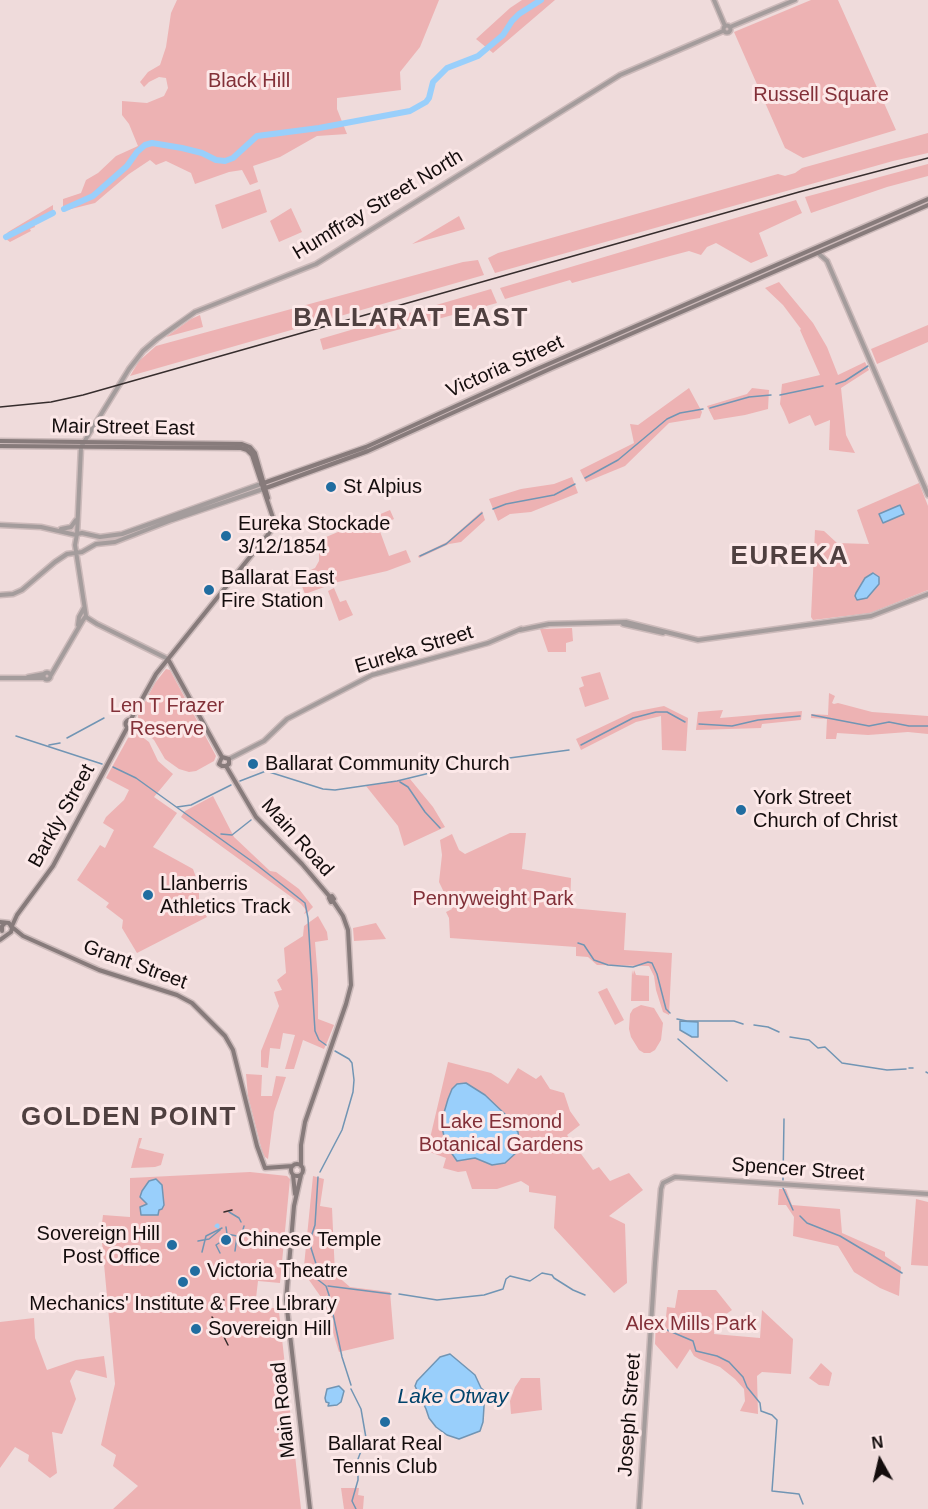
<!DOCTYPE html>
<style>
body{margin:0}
#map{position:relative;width:928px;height:1509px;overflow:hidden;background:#efdbdb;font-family:Helvetica,sans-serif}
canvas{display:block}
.north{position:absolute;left:850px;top:1431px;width:60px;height:60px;-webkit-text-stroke:4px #fce8e8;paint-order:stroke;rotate:352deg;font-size:16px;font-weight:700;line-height:24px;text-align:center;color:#140d0d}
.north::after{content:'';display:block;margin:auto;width:21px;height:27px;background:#140d0d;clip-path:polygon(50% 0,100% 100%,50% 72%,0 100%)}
</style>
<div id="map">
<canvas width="928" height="1509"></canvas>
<div class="north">N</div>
</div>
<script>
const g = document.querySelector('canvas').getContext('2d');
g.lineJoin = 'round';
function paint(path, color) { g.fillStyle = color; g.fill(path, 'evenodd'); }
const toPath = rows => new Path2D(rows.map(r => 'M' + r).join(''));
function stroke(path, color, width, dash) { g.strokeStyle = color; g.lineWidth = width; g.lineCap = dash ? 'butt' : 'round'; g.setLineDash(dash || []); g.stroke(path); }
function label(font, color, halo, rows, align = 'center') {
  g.font = font + ' Helvetica,sans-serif'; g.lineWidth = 6; g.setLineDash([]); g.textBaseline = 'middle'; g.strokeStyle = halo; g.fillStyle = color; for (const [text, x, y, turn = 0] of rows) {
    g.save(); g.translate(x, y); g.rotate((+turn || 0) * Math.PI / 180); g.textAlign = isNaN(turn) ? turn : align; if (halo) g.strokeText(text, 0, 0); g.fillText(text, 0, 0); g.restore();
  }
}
const green = toPath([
 [177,0,439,0,420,47,400,72,401,90,337,98,337,109,347,134,317,136,280,157,253,166,258,182,250,185,242,170,229,172,195,184,191,173,166,161,156,165,150,160,129,174,95,203,63,211,63,199,81,193,86,180,98,173,116,156,138,146,129,124,122,115,122,101,147,103,164,96,168,88,166,78,159,77,149,82,144,87,140,82,148,72,160,65,166,47,171,13],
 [522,0,555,0,493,53,476,39,510,8],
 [811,0,838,0,896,130,803,158,785,148,734,32],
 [928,133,928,153,893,161,495,273,488,258,498,253,778,174,785,176,795,173,802,168],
 [928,164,928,176,887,187,811,213,805,197],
 [260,189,267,212,222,229,215,205],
 [796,200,802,213,759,233,768,256,751,263,716,243,707,247,701,255,689,251,670,256,572,283,570,280,505,299,500,288],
 [53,205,53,215,34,224,35,227,30,229,31,231,10,242,6,239,5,236,8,232],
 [291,208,302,232,279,242,270,221],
 [459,216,465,229,412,244],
 [478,260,484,275,130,376,139,361,156,346,463,262],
 [779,282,813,323,827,347,838,375,865,362,869,370,841,388,846,435,855,453,829,450,830,420,815,426,810,415,789,424,784,412,780,404,782,384,820,375,800,330,801,329,783,305,765,288],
 [491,289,497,303,323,350,320,339],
 [200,315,203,327,166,337,191,319],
 [928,325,928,342,877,364,871,349],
 [689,388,702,412,700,418,669,423,625,466,586,482,580,470,634,443,630,424,638,425],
 [752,388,769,390,768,409,745,415,714,420,707,406,747,394],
 [572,477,578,493,531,512,510,514,498,521,489,499,521,489,554,484],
 [919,483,928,506,928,590,870,613,813,620,811,617,815,530,824,531,837,543,869,544,857,510],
 [390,510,394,519,378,526,389,556,406,550,411,562,387,571,338,582,305,594,298,576,315,568,319,561,319,540],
 [482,511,485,520,461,542,449,544,419,558,418,556,447,542],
 [334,588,340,602,346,600,353,615,339,621,328,591],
 [572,628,573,641,566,643,566,652,548,652,540,629],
 [166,669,170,670,216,756,214,761,196,771,189,772,179,769,165,759,154,740,139,725,138,715,155,683],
 [600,672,609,699,585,707,579,688,584,686,581,677],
 [829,693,835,696,832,703,834,704,838,703,872,712,928,716,928,734,908,732,868,735,837,733,836,739,826,739,827,719,811,718,811,714,828,715],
 [664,706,688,718,686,751,662,750,661,716,636,722,581,750,576,739,633,712],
 [723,710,720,718,802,711,801,720,762,724,761,728,696,730,698,712],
 [137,733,149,742,158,761,173,774,154,797,177,813,153,847,193,869,199,886,199,903,207,917,137,953,122,928,123,920,106,907,109,903,77,880,100,845,105,848,114,830,103,823,106,817,124,800,129,790,106,778,128,738],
 [410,779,433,807,445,827,404,846,398,826,366,786],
 [213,796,234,837,270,871,276,872,299,889,313,907,308,912,304,914,306,910,301,904,181,817,185,811],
 [510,833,526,833,522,869,571,878,570,908,626,913,624,950,672,953,669,1015,663,1012,656,990,654,976,649,966,597,965,588,957,576,956,576,947,450,938,449,918,446,912,452,909,439,882,442,855,440,840,452,834,459,850,465,854],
 [318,916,327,932,328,940,315,942,318,979,318,1019,334,1025,328,1040,324,1049,303,1040,294,1069,285,1069,295,1035,283,1033,280,1049,270,1048,268,1068,261,1067,261,1051,279,1006,274,992,282,990,277,980,286,973,284,948,303,936,304,926],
 [376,923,386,939,354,941,353,928],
 [632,970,633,975,634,970,636,975,649,976,649,1001,631,1001],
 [607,988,624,1020,615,1025,598,992],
 [641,1005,654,1008,663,1023,661,1040,655,1050,650,1053,644,1053,639,1050,631,1037,629,1029,630,1014,633,1009],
 [448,1062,491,1073,508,1084,518,1068,536,1079,541,1075,550,1089,564,1093,570,1111,580,1125,567,1135,593,1170,599,1167,610,1181,629,1173,643,1190,609,1216,625,1224,627,1283,614,1293,554,1228,556,1196,529,1192,529,1186,521,1181,497,1189,472,1189,466,1171,458,1172,443,1168,446,1158,427,1151],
 [246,1074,262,1075,261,1096,272,1096,276,1076,286,1077,274,1112,268,1159,265,1157,262,1151,248,1096],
 [139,1138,142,1138,139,1148,164,1154,161,1165,155,1167,131,1168],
 [250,1172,287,1176,290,1179,280,1283,258,1281,255,1307,274,1308,279,1312,301,1509,113,1509,138,1486,113,1466,116,1455,101,1445,115,1384,101,1231,103,1215,130,1217,130,1178],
 [313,1176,324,1179,320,1206,332,1208,335,1274,350,1287,390,1292,394,1339,339,1352,323,1300,309,1280,303,1276],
 [779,1189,786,1189,792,1205,840,1209,842,1233,885,1252,885,1256,901,1267,899,1296,880,1288,854,1272,838,1246,793,1236,794,1217,786,1205,778,1205],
 [916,1199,928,1202,928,1266,911,1265],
 [678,1290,716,1290,732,1310,716,1321,714,1334,760,1338,762,1310,793,1339,791,1374,762,1372,757,1376,758,1414,740,1411,745,1401,744,1389,735,1379,720,1367,699,1359,694,1356,690,1349,677,1369,655,1344,656,1320,665,1327,667,1307,675,1308],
 [34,1318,35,1338,47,1370,76,1360,104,1356,107,1378,76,1370,70,1381,76,1399,62,1434,52,1432,57,1473,50,1478,28,1461,29,1455,15,1447,0,1468,0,1322],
 [821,1363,832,1373,829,1386,819,1385,809,1378],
 [521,1378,540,1378,542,1410,511,1414,510,1401,515,1387],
 [341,1488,359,1488,358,1495,364,1496,363,1509,344,1509]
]);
const water = toPath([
 [900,505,904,514,883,523,879,514,900,505],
 [873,573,879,577,879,584,867,598,857,600,855,596,856,593,865,578,873,573],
 [680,1021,698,1022,698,1037,692,1037,680,1030,680,1021],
 [466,1083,485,1095,508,1117,509,1121,518,1132,519,1141,517,1152,505,1163,492,1165,475,1158,457,1161,446,1145,441,1123,448,1099,452,1089,457,1084,466,1083],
 [156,1179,162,1185,164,1205,162,1209,159,1210,158,1215,141,1215,140,1207,147,1204,140,1197,142,1191,149,1181,156,1179],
 [450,1354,475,1375,481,1388,485,1391,483,1422,480,1431,459,1439,447,1435,436,1427,429,1418,426,1409,415,1386,417,1381,440,1357,450,1354],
 [339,1386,344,1391,341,1402,337,1405,328,1406,329,1403,326,1402,325,1398,327,1389,339,1386]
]);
const stream = toPath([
 [836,384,845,381,868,366],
 [780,395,823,386],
 [710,408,749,397,771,395],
 [585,478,618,460,667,419,680,413,703,409],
 [493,509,506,504,554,495,575,484],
 [420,556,446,544,482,513],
 [117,712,134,703],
 [812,715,869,726,889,722,909,726,928,726],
 [699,724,732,726,758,720,800,716],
 [16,736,102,764],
 [67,738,104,718],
 [49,745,60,743],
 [581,745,633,718,656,712,667,712,685,722],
 [487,761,569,750],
 [113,767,136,778,257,865,305,903,308,918,315,1031,319,1040,326,1045],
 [240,781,266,771,323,789,335,790,397,781,434,772],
 [400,782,408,787,425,812,440,828],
 [177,807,191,805,231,785],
 [221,834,232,835,251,820],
 [578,943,584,945,594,960,608,965,633,967,648,962,652,963,657,974,666,1009,670,1013],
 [677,1019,687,1021,734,1021,743,1024],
 [754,1025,768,1027,779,1032],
 [790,1037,809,1040,818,1048,825,1047,842,1063,887,1070,906,1069],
 [678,1039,727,1081],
 [909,1068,913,1068],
 [926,1072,928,1073],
 [320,1172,342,1130,353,1092,354,1080,352,1063,349,1059,335,1051],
 [318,1177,315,1225,311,1237,311,1248,317,1267,315,1273,317,1279,326,1286,329,1295,342,1357,351,1385],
 [783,1180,784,1119],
 [783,1188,793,1210],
 [229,1212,239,1218,241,1222],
 [800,1216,807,1223,840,1236,902,1273],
 [226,1227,227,1234,237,1236,235,1251],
 [238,1236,242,1233,244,1226],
 [198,1241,209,1239,220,1230],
 [219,1243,216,1245,220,1253],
 [202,1252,206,1236,222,1228],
 [237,1261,238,1263],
 [328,1286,391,1294],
 [399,1294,437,1300,484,1295,503,1289,506,1279,510,1276,530,1281,542,1273,552,1275,554,1278,573,1290,585,1295],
 [660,1327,693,1341,696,1351,717,1356,729,1362,743,1377,747,1387,760,1403,761,1411,772,1415,777,1420,772,1491,799,1494,803,1504],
 [351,1389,361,1409,366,1438,358,1459,358,1480,352,1501,356,1509]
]);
const canal = toPath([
 [217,1225,218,1225,218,1227,216,1226,217,1225]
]);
const river = toPath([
 [64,209,93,196,127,166,137,152,145,145,152,143,182,148,202,153,216,160,225,161,233,158,257,136,319,128,410,111,426,102,429,98,433,82,447,68,478,56,503,35,512,21,519,14,541,0],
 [6,237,53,213]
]);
const tertiary = toPath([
 [714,0,725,26],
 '723.5 29a3.5 3.5 0 1 1 7 0a3.5 3.5 0 1 1-7 0Z',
 [730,27,795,0],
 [818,253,827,261,928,495],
 [0,525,41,527,76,535],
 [61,529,71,527,76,520],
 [77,535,81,447,129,369,143,351,157,339,195,312,316,264,620,75,723,31],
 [0,595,13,594,22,590,55,562,67,554,82,552,96,544,115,542,172,520,263,489],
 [86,617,97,624,168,659],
 [83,620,86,616,75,545,77,534,82,533,100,537,122,534,261,484],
 [623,624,663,633],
 [78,625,79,617,84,608],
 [520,630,549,624,626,622,698,640,871,616,928,594],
 '43.5 676a3.5 3.5 0 1 1 7 0a3.5 3.5 0 1 1-7 0Z',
 [51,675,83,620],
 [28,677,44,674],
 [0,678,44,678],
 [229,759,264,741,287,719,372,675,488,643,521,629],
 [639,1509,655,1263,661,1189,663,1183,675,1177,928,1194]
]);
const secondary = toPath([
 [0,441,242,444,250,447,255,453,268,498],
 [0,446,241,448,247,450,252,455,273,518,274,527,156,674,131,719],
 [261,484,366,447,537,369,928,199],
 [263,489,368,451,552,368,928,205],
 [168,659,222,757],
 '125.5 724a4.5 4.5 0 1 1 9 0a4.5 4.5 0 1 1-9 0Z',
 [222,757,219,764,222,766,226,766],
 [222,757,229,759,229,764,226,766],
 [226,766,256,817,302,864,330,897],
 [332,896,334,899,331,902,329,898,332,896],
 [0,922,9,923,12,928,11,932,0,940],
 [12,926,17,915,53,866,127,728],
 [12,927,23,936,99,970,177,995,192,1003,225,1036,233,1050,257,1146,265,1168,293,1166],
 [2,931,2,926,5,923],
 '291 1170a6 6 0 1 1 12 0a6 6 0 1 1-12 0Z',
 [301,1166,301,1145,305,1122,346,1004,351,985,348,930,343,916,333,901],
 [293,1175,295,1194],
 [301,1175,294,1206,286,1300,310,1509]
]);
const rail = toPath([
 [0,407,51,402,83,395,799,192,928,158],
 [224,1212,232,1210],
 [215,1295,220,1300,224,1300],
 [212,1317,218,1325,228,1345]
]);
const markers = [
 [331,487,6,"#216da0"],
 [226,536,6,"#216da0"],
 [209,590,6,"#216da0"],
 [253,764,6,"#216da0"],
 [741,810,6,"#216da0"],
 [148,895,6,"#216da0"],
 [226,1240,6,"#216da0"],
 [172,1245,6,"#216da0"],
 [195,1271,6,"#216da0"],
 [183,1282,6,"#216da0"],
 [196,1329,6,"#216da0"],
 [385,1422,6,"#216da0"]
];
const parkNames = [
 ["Black Hill",249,81],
 ["Russell Square",821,95],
 ["Len T Frazer",167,706],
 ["Reserve",167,729],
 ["Pennyweight Park",493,899],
 ["Lake Esmond",501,1122],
 ["Botanical Gardens",501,1145],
 ["Alex Mills Park",691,1324]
];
const streetNames = [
 ["Humffray Street North",378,205,-31],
 ["Victoria Street",505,367,-24],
 ["Mair Street East",123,428,1],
 ["Eureka Street",414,650,-17],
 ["Barkly Street",62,816,-61],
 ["Main Road",297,838,48],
 ["Grant Street",135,965,20],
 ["Spencer Street",798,1170,4],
 ["Main Road",284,1410,-96],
 ["Joseph Street",630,1415,-86]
];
const poiNames = [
 ["St Alpius",343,487],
 ["Eureka Stockade",238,524],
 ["3/12/1854",238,547],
 ["Ballarat East",221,578],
 ["Fire Station",221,601],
 ["Ballarat Community Church",265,764],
 ["York Street",753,798],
 ["Church of Christ",753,821],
 ["Llanberris",160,884],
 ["Athletics Track",160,907],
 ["Sovereign Hill",160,1234,"right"],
 ["Post Office",160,1257,"right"],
 ["Chinese Temple",238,1240],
 ["Victoria Theatre",207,1271],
 ["Mechanics' Institute & Free Library",183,1304,"center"],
 ["Sovereign Hill",208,1329],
 ["Ballarat Real",385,1444,"center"],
 ["Tennis Club",385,1467,"center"]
];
const waterNames = [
 ["Lake Otway",453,1397]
];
const districtNames = [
 ["BALLARAT EAST",411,319],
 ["EUREKA",790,557],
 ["GOLDEN POINT",129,1118]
];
paint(green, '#edb2b3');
paint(water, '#99cffb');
stroke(water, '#7195b4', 1.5);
stroke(stream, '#7195b4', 1.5);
stroke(canal, '#99cffb', 3);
stroke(river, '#99cffb', 6);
stroke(tertiary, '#ccbaba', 7);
stroke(secondary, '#ccbaba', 7);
stroke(tertiary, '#a49c9c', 4);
stroke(secondary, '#877b7b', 4);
stroke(rail, '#362d2d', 1.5);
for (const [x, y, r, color] of markers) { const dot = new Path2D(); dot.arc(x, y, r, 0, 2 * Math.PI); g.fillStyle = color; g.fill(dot); stroke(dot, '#fce8e8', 2); }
label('20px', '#823038', '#fce8e8', parkNames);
label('20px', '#140d0d', '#fce8e8', streetNames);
label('20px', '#140d0d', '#fce8e8', poiNames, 'left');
label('italic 21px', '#00436b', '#fce8e8', waterNames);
g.letterSpacing = '1.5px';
label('bold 26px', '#4f4040', '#fce8e8', districtNames);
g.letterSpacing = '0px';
</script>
